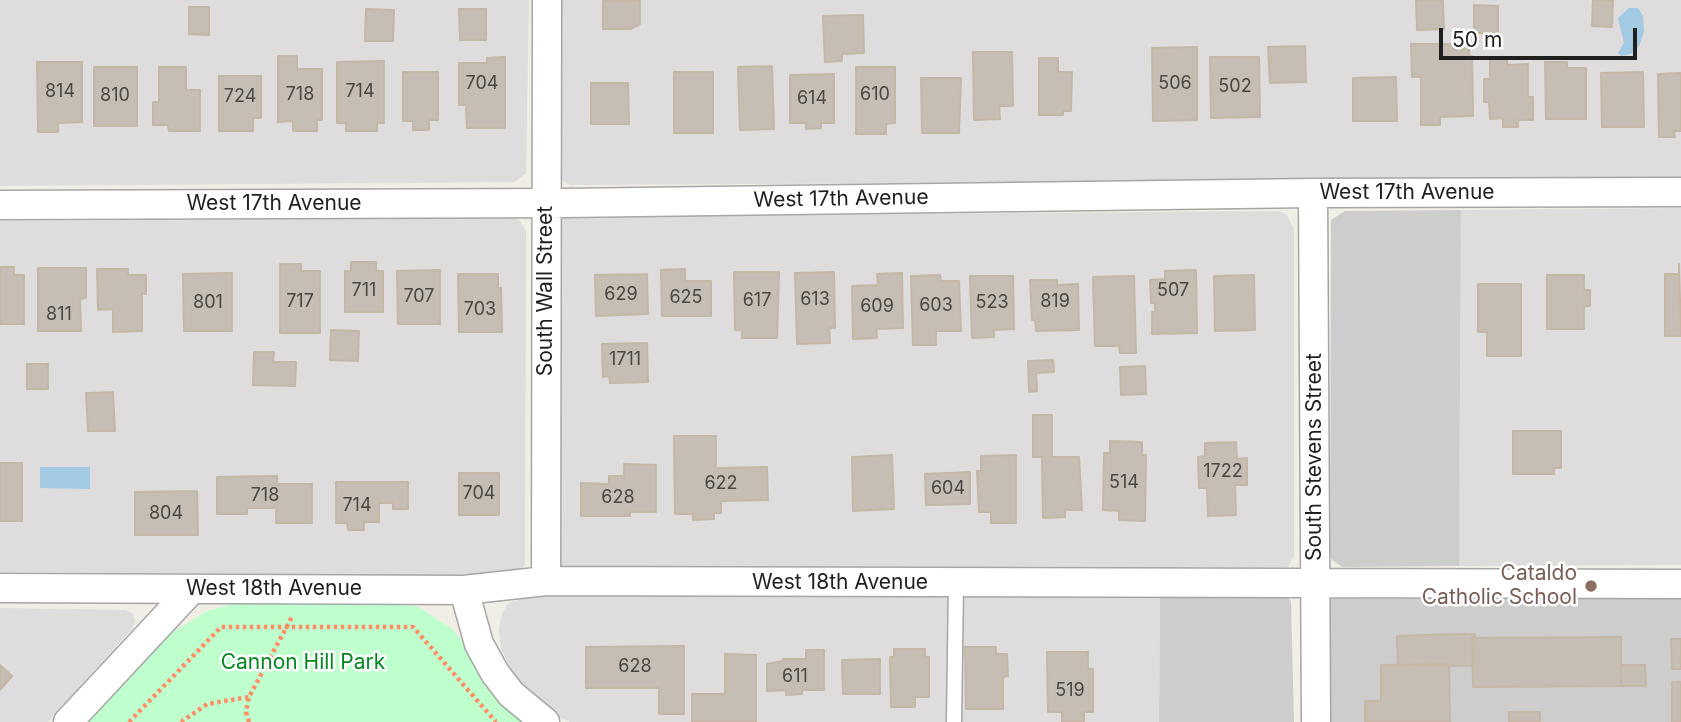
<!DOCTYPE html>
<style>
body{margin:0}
#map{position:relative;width:1681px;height:722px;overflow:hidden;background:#f1efe5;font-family:Inter,sans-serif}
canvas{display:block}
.scale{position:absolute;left:1439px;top:28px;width:198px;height:32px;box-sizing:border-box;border:4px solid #1f1f1f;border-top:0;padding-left:9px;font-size:21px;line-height:24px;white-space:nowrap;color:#1f1f1f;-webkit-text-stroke:5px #fff;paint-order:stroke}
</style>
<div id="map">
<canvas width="1681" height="722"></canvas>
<div class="scale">50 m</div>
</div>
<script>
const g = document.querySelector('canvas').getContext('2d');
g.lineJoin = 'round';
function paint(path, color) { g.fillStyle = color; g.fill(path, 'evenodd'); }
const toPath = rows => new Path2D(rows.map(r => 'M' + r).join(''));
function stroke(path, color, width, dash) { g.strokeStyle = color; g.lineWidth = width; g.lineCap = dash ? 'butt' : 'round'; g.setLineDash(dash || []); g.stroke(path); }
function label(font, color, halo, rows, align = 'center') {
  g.font = font + ' Inter,sans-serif'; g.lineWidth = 5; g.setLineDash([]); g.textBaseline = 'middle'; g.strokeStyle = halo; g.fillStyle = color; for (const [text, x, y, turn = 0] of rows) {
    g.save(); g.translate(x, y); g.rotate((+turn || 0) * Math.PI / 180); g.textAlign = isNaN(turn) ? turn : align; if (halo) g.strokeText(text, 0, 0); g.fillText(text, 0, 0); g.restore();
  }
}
const residential = toPath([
 [0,0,529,0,526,174,514,182,0,186],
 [558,0,1681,0,1681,179,570,185,559,178],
 [1681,208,1681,565,1459,566,1461,210],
 [1279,211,1287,215,1294,229,1294,556,1288,567,562,571,554,562,559,222,564,217],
 [514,218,520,221,526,231,525,564,520,572,504,576,0,572,0,221],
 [1160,593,1159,722,570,722,549,712,518,684,501,649,499,630,502,614,508,603,539,594],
 [0,608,126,610,133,614,135,621,132,629,48,722,0,722]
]);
const religious = toPath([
 [1461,210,1459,566,1342,567,1331,559,1330,551,1331,220,1345,211],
 [1160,593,1285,596,1291,601,1294,722,1159,722],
 [1681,597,1681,722,1322,722,1328,599]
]);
const park = toPath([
 [236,603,401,604,418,607,451,628,470,650,505,706,523,722,83,722,170,634,207,611]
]);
const water = toPath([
 [1629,8,1638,8,1643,16,1644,32,1639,46,1631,54,1621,56,1618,53,1624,43,1618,18],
 [40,467,90,467,90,489,40,488]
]);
const building = toPath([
 [1416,0,1443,0,1444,29,1417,30,1416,0],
 [1593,0,1613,0,1612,27,1592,26,1593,0],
 [603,1,640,1,640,24,631,29,603,29,603,1],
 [1474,5,1498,6,1498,33,1474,33,1474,5],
 [189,7,209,7,209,35,189,34,189,7],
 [366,9,394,10,393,41,365,41,366,9],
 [459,9,486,9,486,40,460,40,459,9],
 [863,15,864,53,842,54,842,61,825,62,823,16,863,15],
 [1411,44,1453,44,1453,49,1469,48,1469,56,1472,56,1473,116,1440,117,1440,125,1421,125,1421,77,1412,77,1411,44],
 [1305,46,1306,82,1270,83,1268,47,1305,46],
 [1197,47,1197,120,1153,121,1152,48,1197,47],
 [973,52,1012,52,1013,106,999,106,1000,119,974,120,973,52],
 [278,56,297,56,297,69,322,69,322,120,317,120,317,131,293,131,293,121,278,122,278,56],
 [505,57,505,128,467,128,466,105,459,105,459,63,487,63,487,58,505,57],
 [1210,57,1259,57,1260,117,1211,118,1210,57],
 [1039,58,1058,58,1058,72,1072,72,1071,111,1063,111,1063,115,1039,115,1039,58],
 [1490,58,1507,58,1507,65,1528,64,1528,97,1533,97,1533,120,1518,120,1518,127,1503,127,1503,118,1490,119,1489,102,1484,102,1484,79,1490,79,1490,58],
 [384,61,384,123,377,123,377,131,346,131,346,123,337,123,337,62,384,61],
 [37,62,82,62,82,122,58,123,58,132,38,132,37,62],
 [1545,62,1567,62,1567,68,1586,68,1586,119,1546,119,1545,62],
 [772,66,774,129,740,130,738,67,772,66],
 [94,67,137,67,137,126,94,126,94,67],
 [159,67,186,67,186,90,200,90,200,131,169,131,168,125,153,125,153,102,159,102,159,67],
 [856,67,895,67,895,123,886,124,886,134,856,134,856,67],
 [403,72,438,72,438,120,429,120,429,130,413,130,413,121,403,121,403,72],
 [674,72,713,72,713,133,674,133,674,72],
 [1643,72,1644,127,1602,127,1601,73,1643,72],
 [1681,73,1681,131,1674,131,1675,137,1659,137,1658,74,1681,73],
 [834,74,834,123,821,123,821,128,806,129,806,123,790,123,790,75,834,74],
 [219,76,261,76,261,118,253,118,253,131,219,131,219,76],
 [1396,77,1397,121,1353,121,1353,78,1396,77],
 [921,78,961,78,959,133,922,133,921,78],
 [591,83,628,83,629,124,591,124,591,83],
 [351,262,376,262,376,271,383,271,383,312,345,312,345,271,351,271,351,262],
 [280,264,301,264,301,271,320,271,320,333,280,333,280,264],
 [1679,264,1681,336,1665,336,1665,274,1679,274,1679,264],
 [0,267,14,267,14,275,24,275,24,324,0,324,0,267],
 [38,268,86,268,86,298,80,299,81,331,38,331,38,268],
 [97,269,128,269,128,275,146,275,146,294,142,294,142,331,113,332,113,309,98,310,97,269],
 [685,269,685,281,711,281,711,316,662,316,661,270,685,269],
 [440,270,440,324,398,324,397,271,440,270],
 [1196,270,1197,333,1152,334,1152,312,1155,312,1155,303,1151,303,1150,280,1165,279,1165,271,1196,270],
 [734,272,779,272,777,338,742,338,742,330,735,330,734,272],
 [834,272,835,328,829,328,830,343,797,344,795,273,834,272],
 [232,273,232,331,184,331,183,274,232,273],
 [902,273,903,328,876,329,877,338,853,339,852,286,878,285,877,274,902,273],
 [458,274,498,274,498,288,501,288,502,332,459,332,458,274],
 [647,274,648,314,596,316,595,275,647,274],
 [940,275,941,281,959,281,961,331,936,331,936,345,913,345,911,276,940,275],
 [1254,275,1255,330,1215,331,1214,276,1254,275],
 [1547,275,1584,275,1584,290,1590,290,1590,306,1584,306,1584,329,1547,329,1547,275],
 [970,276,1013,276,1014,329,994,330,994,337,972,338,970,276],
 [1134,276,1136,353,1120,353,1119,346,1095,346,1093,277,1134,276],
 [1030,280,1057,280,1057,285,1078,284,1079,330,1036,331,1035,320,1032,320,1030,280],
 [1478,284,1521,284,1521,356,1487,356,1487,332,1478,332,1478,284],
 [331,330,359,331,358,361,330,360,331,330],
 [647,343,648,382,610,383,609,376,603,377,602,344,647,343],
 [254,352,274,352,273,362,296,362,295,386,253,385,254,352],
 [1053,360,1054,372,1036,373,1037,391,1029,392,1028,361,1053,360],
 [27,364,48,364,48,389,27,389,27,364],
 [1145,366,1146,394,1121,395,1120,367,1145,366],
 [113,392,115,431,88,431,86,393,113,392],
 [1033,415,1052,415,1052,457,1079,457,1082,510,1065,510,1065,517,1043,518,1042,457,1033,457,1033,415],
 [1513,431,1561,431,1561,468,1554,468,1554,474,1513,474,1513,431],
 [674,436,716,436,716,468,767,467,768,500,721,501,721,513,714,513,714,519,693,520,693,514,675,514,674,436],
 [1110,441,1142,442,1142,455,1146,455,1145,521,1119,520,1119,511,1103,510,1104,453,1110,453,1110,441],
 [1236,442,1237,459,1247,458,1247,485,1235,485,1236,515,1208,516,1207,488,1199,488,1198,457,1205,456,1205,443,1236,442],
 [892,455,894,509,853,511,852,457,892,455],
 [1016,455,1016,523,991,523,991,512,979,512,977,471,981,471,981,456,1016,455],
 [0,463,22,463,22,521,0,521,0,463],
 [624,464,656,465,656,512,630,512,630,516,581,516,581,483,609,484,609,476,624,476,624,464],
 [970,472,970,504,926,505,925,474,970,472],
 [459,473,499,473,499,515,459,515,459,473],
 [277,476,277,484,312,484,312,523,276,523,276,508,247,508,247,514,217,514,217,477,277,476],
 [336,482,408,482,408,509,393,509,393,503,379,503,379,522,364,522,364,530,348,530,347,523,336,523,336,482],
 [197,491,198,535,135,535,135,492,197,491],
 [1458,634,1475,634,1473,666,1398,665,1397,636,1458,634],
 [1621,637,1621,686,1473,687,1472,638,1621,637],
 [1671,639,1681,639,1681,669,1672,669,1671,639],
 [684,646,684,714,659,714,659,688,586,688,586,647,684,646],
 [965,647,996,647,996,654,1007,654,1008,676,1003,677,1003,709,966,709,965,647],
 [894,649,925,649,925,657,929,657,929,697,915,697,915,707,891,707,890,657,894,657,894,649],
 [806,650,824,650,824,690,802,690,802,694,786,695,786,690,767,691,767,664,783,661,783,659,806,659,806,650],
 [1047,652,1088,652,1088,669,1093,669,1093,712,1084,712,1084,722,1062,722,1062,712,1048,712,1047,652],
 [725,654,756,655,756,722,692,722,692,694,725,694,725,654],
 [880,659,880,694,843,694,842,660,880,659],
 [1449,664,1450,722,1365,722,1365,701,1381,701,1381,665,1449,664],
 [0,665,12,676,0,690,0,665],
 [1621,665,1645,665,1646,686,1621,686,1621,665],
 [1672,682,1681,682,1681,722,1672,722,1672,682],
 [1509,712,1540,712,1540,722,1509,722,1509,712]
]);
const path = toPath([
 [129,722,221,627,413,627,496,722],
 [181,722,207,704,249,697],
 [249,722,246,712,249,697,293,615]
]);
const lane = toPath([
 [954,722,956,583]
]);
const street = toPath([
 [1313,193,1316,722],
 [0,205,564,203,1313,193,1681,192],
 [546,581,547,0],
 [0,588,464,590,546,581,1681,584],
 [464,590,479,644,495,673,511,694,545,722],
 [68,722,192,589]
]);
const markers = [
 [1591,586,7,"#8d6e63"]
];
const numberNames = [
 ["704",482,84],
 ["506",1175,84],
 ["502",1235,87],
 ["814",60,92],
 ["714",360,92],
 ["718",300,95],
 ["610",875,95],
 ["810",115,96],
 ["724",240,97],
 ["614",812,99],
 ["711",364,291],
 ["507",1173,291],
 ["629",621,295],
 ["707",419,297],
 ["625",686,298],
 ["613",815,300],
 ["617",757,301],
 ["717",300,302],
 ["819",1055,302],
 ["801",208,303],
 ["523",992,303],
 ["603",936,306],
 ["609",877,307],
 ["703",480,310],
 ["811",59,315],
 ["1711",625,360],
 ["1722",1223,472],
 ["514",1124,483],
 ["622",721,484],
 ["604",948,489],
 ["704",479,494],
 ["718",265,496],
 ["628",618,498],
 ["714",357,506],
 ["804",166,514],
 ["628",635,667],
 ["611",795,677],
 ["519",1070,691]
];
const streetNames = [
 ["West 17th Avenue",1407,193],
 ["West 17th Avenue",841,199,-1],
 ["West 17th Avenue",274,204],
 ["South Wall Street",546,291,-90],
 ["South Stevens Street",1315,457,-90],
 ["West 18th Avenue",840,583],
 ["West 18th Avenue",274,589]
];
const educationNames = [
 ["Cataldo",1577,574],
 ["Catholic School",1577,598]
];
const parkNames = [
 ["Cannon Hill Park",303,663]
];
paint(residential, '#dedcdc');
paint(religious, '#cdcdcd');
paint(park, '#bffecd');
paint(water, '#a2cae2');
paint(building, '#c6beb4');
stroke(building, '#c4b7a6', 2);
stroke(lane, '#a6a6a6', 17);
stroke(street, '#a6a6a6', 31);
stroke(path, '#ff8d68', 4.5, [3.5, 3.5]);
stroke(lane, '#fff', 14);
stroke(street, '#fff', 28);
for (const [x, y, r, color] of markers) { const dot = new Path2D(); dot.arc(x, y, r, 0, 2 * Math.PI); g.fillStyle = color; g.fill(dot); stroke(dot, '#fff', 2.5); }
label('18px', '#494744', null, numberNames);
label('21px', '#1f1f1f', '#fff', streetNames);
label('21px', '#785e54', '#fff', educationNames, 'right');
label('21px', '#038821', '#fff', parkNames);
</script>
